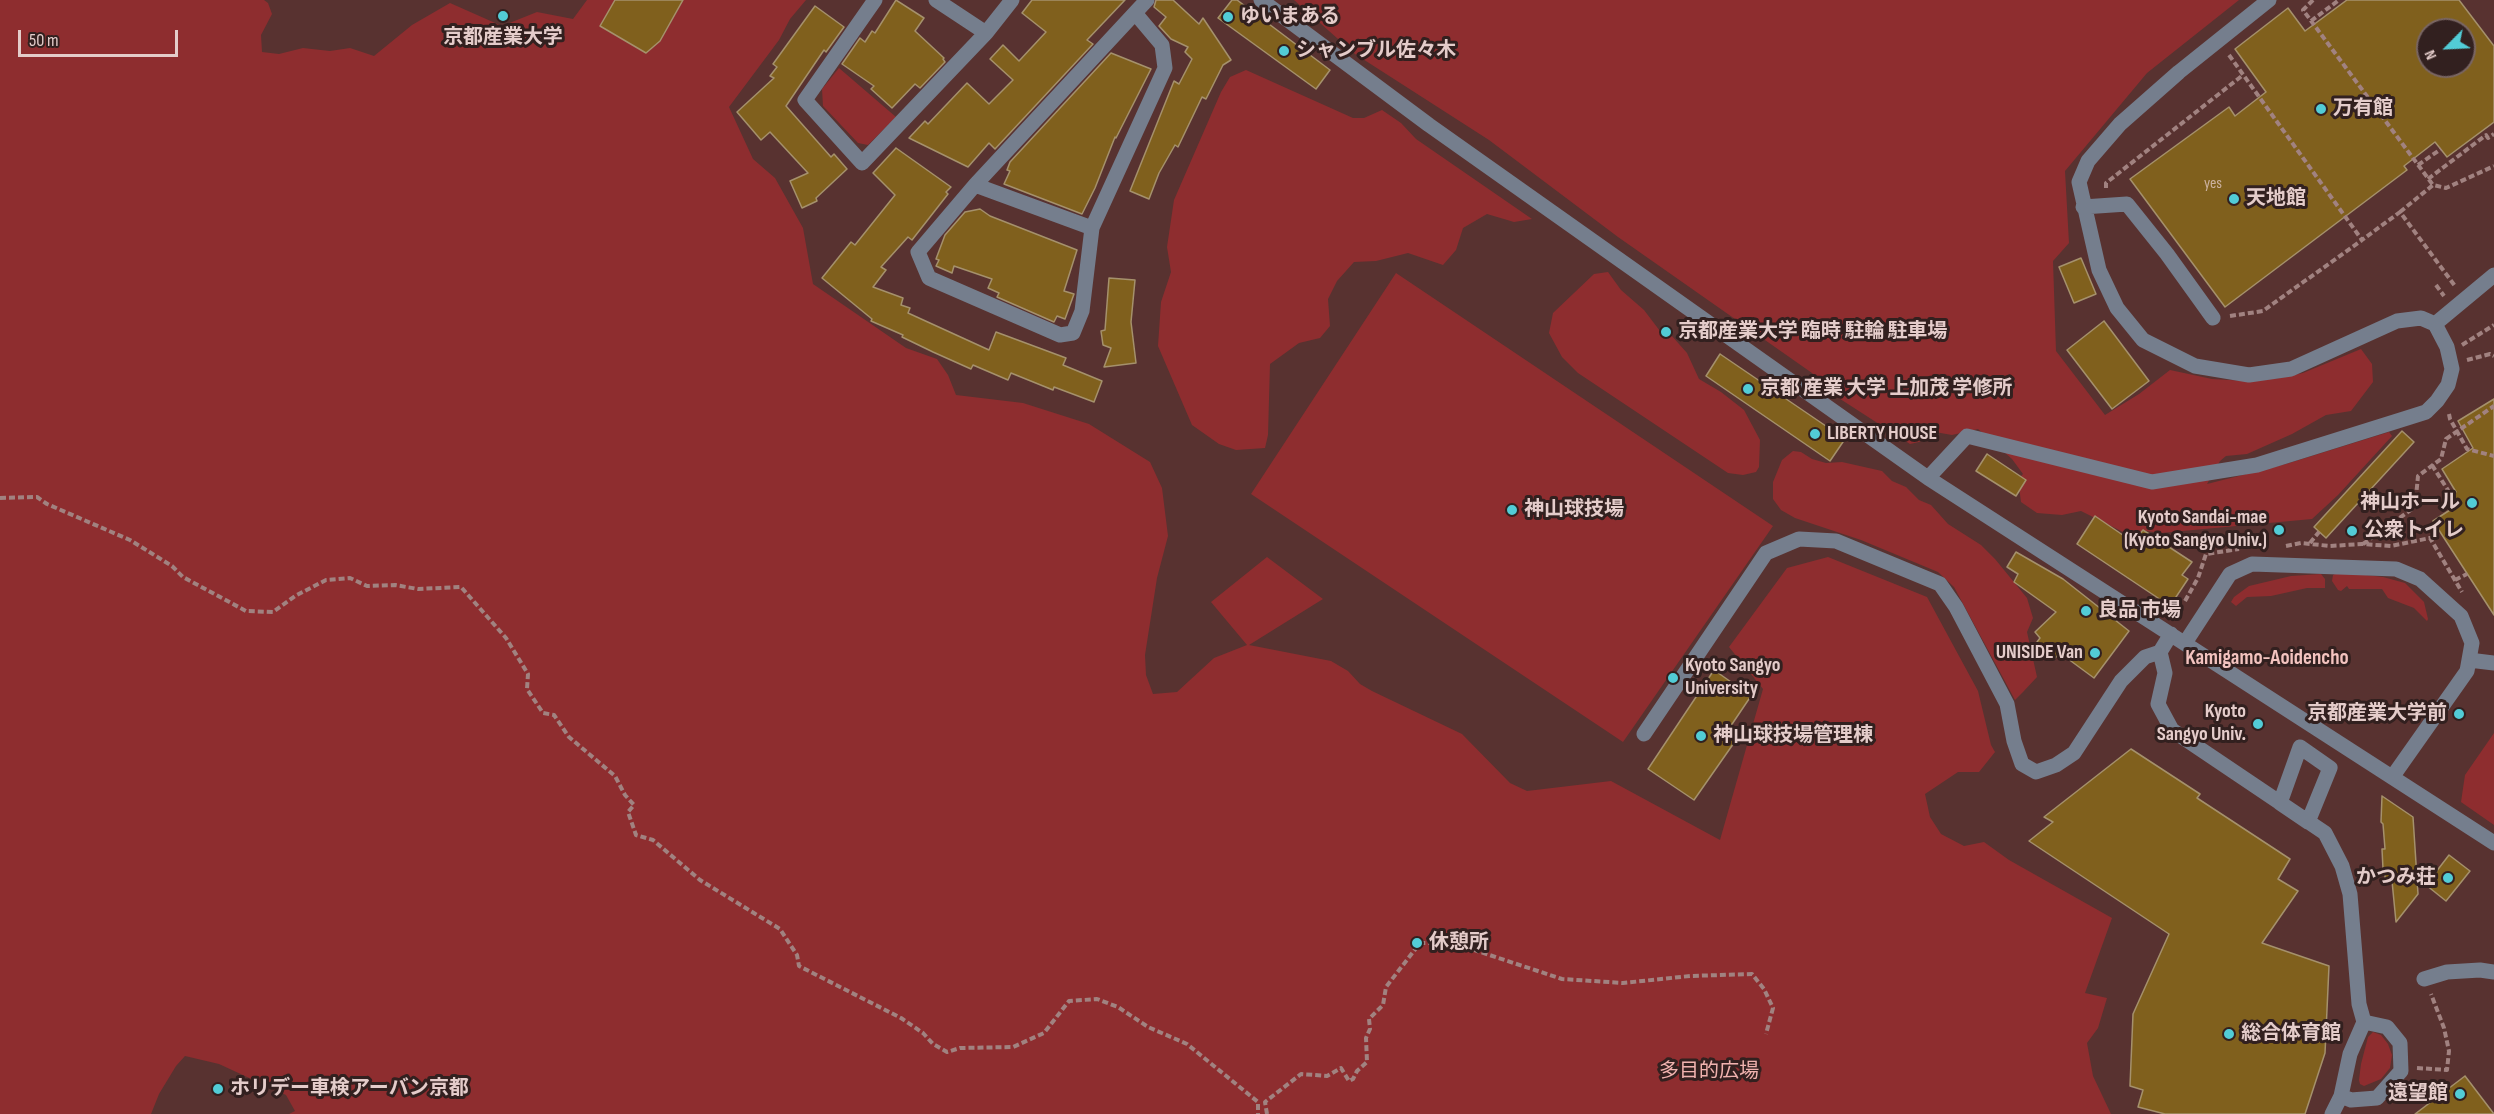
<!DOCTYPE html>
<meta charset="utf-8">
<style>
body{margin:0}
#map{position:relative;width:2494px;height:1114px;overflow:hidden;background:#583230;font-family:"Sofia Sans Condensed",sans-serif}
canvas{display:block}
.north{position:absolute;left:2416px;top:18px;width:60px;height:60px;box-sizing:border-box;background:#32201f;border:2px solid #796563;border-radius:50%;rotate:246deg;font-size:16px;font-weight:700;line-height:24px;text-align:center;color:#e4ccca}
.north::after{content:'';display:block;margin:auto;width:21px;height:27px;background:#52ccd6;clip-path:polygon(50% 0,100% 100%,50% 72%,0 100%)}
.scale{position:absolute;left:18px;top:30px;width:160px;height:27px;box-sizing:border-box;border:3px solid #e4ccca;border-top:0;padding-left:8px;font-size:18px;line-height:21px;white-space:nowrap;color:#e4ccca;-webkit-text-stroke:4px #32201f;paint-order:stroke}
</style>
<div id="map">
<canvas width="2494" height="1114"></canvas>
<div class="north">N</div>
<div class="scale">50 m</div>
</div>
<script>
const g = document.querySelector('canvas').getContext('2d');
g.lineJoin = 'round';
function paint(path, color) { g.fillStyle = color; g.fill(path, 'evenodd'); }
const toPath = rows => new Path2D(rows.map(r => 'M' + r).join(''));
function stroke(path, color, width, dash) { g.strokeStyle = color; g.lineWidth = width; g.lineCap = dash ? 'butt' : 'round'; g.setLineDash(dash || []); g.stroke(path); }
function label(font, color, halo, rows, align = 'center') {
  g.font = font + ' "Sofia Sans Condensed","Noto Sans JP",sans-serif'; g.lineWidth = 6; g.setLineDash([]); g.textBaseline = 'middle'; g.strokeStyle = halo; g.fillStyle = color; for (const [text, x, y, turn = 0] of rows) {
    g.save(); g.translate(x, y); g.rotate((+turn || 0) * Math.PI / 180); g.textAlign = isNaN(turn) ? turn : align; if (halo) g.strokeText(text, 0, 0); g.fillText(text, 0, 0); g.restore();
  }
}
const green = toPath([
 [0,0,264,0,268,3,272,14,261,35,262,52,279,54,303,48,330,51,350,48,374,56,412,25,450,3,502,26,537,12,573,19,587,0,806,0,790,19,779,40,729,107,753,159,775,178,803,228,813,284,906,348,937,359,948,375,956,395,1023,403,1089,424,1150,462,1162,488,1168,536,1157,578,1145,655,1146,675,1153,694,1177,692,1214,658,1247,645,1211,602,1267,557,1323,599,1249,645,1331,661,1348,671,1360,684,1372,691,1462,734,1510,783,1527,791,1611,781,1720,840,1763,689,1729,647,1787,568,1828,557,1927,597,1978,691,1991,745,1995,752,1979,772,1958,772,1925,794,1930,817,1941,834,1964,846,1984,842,2009,860,2112,918,2085,993,2107,998,2098,1028,2087,1043,2093,1076,2111,1114,289,1114,295,1111,286,1095,219,1064,185,1056,176,1066,159,1094,151,1114,0,1114],
 [1294,0,2239,0,2147,73,2065,171,2069,243,2053,261,2056,351,2105,415,2139,394,2170,370,2212,379,2247,381,2280,378,2303,373,2361,349,2372,364,2373,382,2351,411,2326,415,2292,434,2247,454,2226,456,2220,461,2207,484,2286,464,2389,432,2392,436,2338,495,2312,519,2161,533,2146,531,2135,538,2081,511,2062,515,2037,513,2021,502,2018,479,2023,474,2012,459,1978,429,1952,435,1935,432,1919,442,1910,444,1834,395,1812,373,1618,237,1489,140,1355,54],
 [839,68,896,117,868,145,858,143,823,106,822,89],
 [1246,70,1353,118,1364,118,1382,110,1401,123,1416,139,1532,219,1514,222,1487,214,1463,228,1456,250,1443,265,1408,253,1376,261,1354,262,1337,281,1328,299,1330,326,1320,338,1299,343,1270,364,1268,435,1265,448,1236,450,1219,444,1192,425,1158,346,1161,302,1171,272,1167,247,1174,200,1221,92,1230,77],
 [1608,272,1621,290,1644,310,1663,335,1671,335,1687,353,1699,379,1721,392,1744,410,1760,440,1759,467,1756,472,1743,475,1728,473,1578,373,1562,357,1549,333,1553,313,1594,274],
 [1396,273,1773,526,1623,742,1251,494],
 [1793,451,1801,452,1812,459,1826,463,1842,462,1882,471,1892,481,1906,487,1919,500,1931,505,1948,524,1981,545,1995,559,2027,598,2033,618,2027,632,2037,677,2023,692,2015,700,1954,587,1938,572,1861,540,1795,518,1781,510,1773,499,1773,482,1782,460],
 [2339,572,2383,577,2405,583,2424,602,2428,619,2427,621,2414,608,2388,598,2382,589,2349,589,2347,586,2341,591,2338,590,2332,581,2333,575],
 [2321,574,2325,579,2325,588,2307,588,2271,596,2247,597,2236,606,2231,602,2234,597,2249,586,2291,576],
 [2494,733,2494,825,2461,802,2465,775],
 [2373,1032,2381,1035,2388,1044,2392,1055,2390,1068,2381,1079,2364,1086,2360,1084,2359,1080,2361,1064,2368,1037]
]);
const building = toPath([
 [615,0,683,0,660,41,646,53,600,26,615,0],
 [896,0,924,18,915,31,944,58,943,59,945,62,920,88,915,84,892,108,871,89,874,86,842,64,860,38,865,42,872,31,875,33,896,0],
 [1032,0,1125,0,1087,40,1093,44,995,149,989,143,968,167,909,138,925,121,928,124,967,83,989,104,1013,80,990,59,1003,45,1019,61,1046,32,1022,13,1032,0],
 [1156,0,1173,0,1199,24,1203,18,1231,60,1223,65,1206,99,1202,97,1178,147,1175,145,1159,173,1149,199,1130,191,1174,81,1179,84,1192,59,1185,52,1188,47,1171,39,1159,26,1166,17,1154,7,1156,0],
 [1232,0,1237,0,1330,70,1316,89,1218,18,1232,0],
 [2347,0,2459,0,2494,46,2494,122,2447,157,2435,142,2404,166,2407,170,2225,307,2130,179,2229,107,2235,116,2266,92,2235,49,2288,8,2305,31,2347,0],
 [2428,30,2464,30,2464,66,2428,66,2428,30],
 [815,6,844,27,826,52,824,50,786,106,831,157,834,154,847,169,816,198,817,201,802,208,790,181,808,173,770,132,761,140,737,112,774,78,770,76,777,67,773,64,815,6],
 [1111,53,1151,69,1116,138,1115,137,1095,188,1082,214,1004,184,1010,171,1007,170,1010,162,1111,53],
 [896,148,951,187,946,192,948,194,912,240,908,237,881,267,886,270,873,287,903,298,901,305,910,308,908,313,989,350,996,332,1066,358,1063,365,1102,381,1094,402,1054,387,1053,390,1011,373,1008,380,973,365,971,369,933,352,902,337,903,335,871,321,872,319,822,278,851,242,855,245,895,195,873,173,896,148],
 [980,209,990,216,1077,250,1064,291,1074,294,1065,319,1057,316,1054,322,997,297,999,293,988,288,992,279,954,266,952,273,936,266,939,260,936,259,945,235,965,212,980,209],
 [2081,258,2096,294,2074,303,2059,267,2081,258],
 [1109,278,1135,280,1131,322,1136,363,1104,367,1111,348,1103,345,1101,331,1105,330,1109,278],
 [2104,321,2149,381,2112,409,2067,350,2104,321],
 [1720,354,1845,439,1830,461,1706,376,1720,354],
 [2494,399,2494,615,2433,521,2453,508,2447,498,2456,492,2442,469,2473,448,2458,421,2494,399],
 [2402,431,2414,442,2326,538,2314,527,2402,431],
 [1987,454,2026,480,2016,496,1976,471,1987,454],
 [2095,516,2133,542,2143,530,2192,562,2182,575,2188,579,2170,606,2077,544,2095,516],
 [2016,552,2063,579,2129,631,2094,678,2060,653,2054,659,2037,642,2040,638,2035,632,2056,612,2014,582,2018,574,2007,567,2016,552],
 [1714,670,1751,696,1726,733,1736,740,1694,800,1648,769,1714,670],
 [2131,749,2200,794,2197,798,2290,859,2278,879,2298,891,2262,943,2329,966,2325,1053,2305,1114,2165,1114,2138,1107,2143,1090,2130,1086,2133,1014,2169,934,2029,841,2053,822,2044,817,2131,749],
 [2382,796,2413,817,2418,894,2396,922,2392,881,2385,881,2385,869,2383,869,2382,849,2385,849,2383,824,2381,822,2382,796],
 [2449,855,2470,871,2446,901,2426,885,2449,855],
 [2465,1076,2494,1114,2415,1114,2465,1076]
]);
const path = toPath([
 [2313,0,2303,10,2433,185],
 [2311,21,2339,0],
 [2229,55,2362,240,2400,212,2455,286],
 [2418,165,2441,149],
 [2428,179,2486,135,2488,138,2494,134],
 [2106,188,2106,183,2243,75],
 [2400,212,2433,185,2446,188,2494,166],
 [2436,285,2444,296],
 [2230,316,2263,311,2362,240],
 [2462,345,2494,325],
 [2467,360,2490,354,2494,356],
 [2449,414,2450,419,2467,449,2494,456],
 [2432,465,2451,495],
 [0,498,37,497,47,504,130,540,172,566,183,577,246,611,273,612,295,596,326,580,350,578,367,586,395,585,418,589,461,587,506,638,528,674,527,689,543,713,554,715,569,737,615,776,625,795,634,805,628,812,636,835,653,840,700,880,780,929,797,955,799,966,901,1018,923,1033,933,1044,947,1052,960,1048,1013,1047,1044,1033,1069,1001,1097,999,1118,1007,1148,1027,1187,1044,1258,1102,1258,1114],
 [2310,543,2319,532],
 [2363,544,2415,507,2418,476,2441,459,2446,439,2494,406],
 [2286,546,2301,543,2330,546,2362,544,2391,546,2430,538,2462,592],
 [2455,580,2467,574],
 [2185,601,2198,578,2206,554,2239,549],
 [2417,1068,2447,1070,2449,1051,2444,1028,2431,994],
 [1267,1114,1265,1102,1301,1074,1327,1076,1341,1068,1349,1081,1353,1079,1357,1071,1367,1062,1366,1038,1370,1029,1369,1019,1383,1005,1386,987,1420,943,1432,943,1432,936,1562,979,1623,983,1690,976,1752,974,1764,989,1773,1008,1766,1034]
]);
const minor = toPath([
 [875,0,805,100,862,163,986,33,936,0],
 [1261,0,1429,125,1928,478,2494,843],
 [986,33,1012,0],
 [975,185,1092,228,1082,311,1073,333,1060,335,929,278,918,252,975,185,1147,0],
 [2083,207,2127,204,2167,254,2213,318],
 [1092,228,1165,68,1162,45,1135,13],
 [2435,324,2494,275],
 [1928,478,1967,436,2152,482,2257,465,2407,418,2426,412,2437,401,2448,385,2452,369,2447,347,2435,324,2421,318,2397,321,2291,369,2249,375,2195,366,2143,340,2117,308,2099,270,2079,182,2088,161,2120,124,2179,72,2269,0],
 [2185,643,2230,574,2252,564,2396,569,2420,579,2461,616,2472,643,2467,671,2393,776],
 [2160,652,2165,673,2158,704,2172,730,2325,833,2342,866,2350,894,2359,1004,2364,1022,2350,1054,2341,1096,2332,1114],
 [2469,660,2494,663],
 [1644,734,1766,553,1799,539,1836,541,1940,584,1956,607,2007,704,2014,741,2022,764,2036,772,2056,765,2074,753,2121,681,2145,657,2160,652,2171,634],
 [2300,747,2330,768,2308,822,2280,803,2300,747],
 [2424,979,2447,972,2480,970,2494,972],
 [2341,1096,2351,1100,2377,1098,2401,1071,2400,1043,2387,1027,2364,1022]
]);
const markers = [
 [503,16,6,"#52ccd6"],
 [1228,17,6,"#52ccd6"],
 [1284,51,6,"#52ccd6"],
 [2321,109,6,"#52ccd6"],
 [2234,199,6,"#52ccd6"],
 [1666,332,6,"#52ccd6"],
 [1748,389,6,"#52ccd6"],
 [1815,434,6,"#52ccd6"],
 [2472,503,6,"#52ccd6"],
 [1512,510,6,"#52ccd6"],
 [2279,530,6,"#52ccd6"],
 [2352,531,6,"#52ccd6"],
 [2086,611,6,"#52ccd6"],
 [2095,653,6,"#52ccd6"],
 [1673,678,6,"#52ccd6"],
 [2459,714,6,"#52ccd6"],
 [2258,724,6,"#52ccd6"],
 [1701,736,6,"#52ccd6"],
 [2448,878,6,"#52ccd6"],
 [1417,943,6,"#52ccd6"],
 [2229,1034,6,"#52ccd6"],
 [218,1089,6,"#52ccd6"],
 [2460,1094,6,"#52ccd6"]
];
const numberNames = [
 ["yes",2213,184]
];
const poiNames = [
 ["ゆいまある",1240,17],
 ["京都産業大学",503,38,"center"],
 ["シャンブル佐々木",1296,51],
 ["万有館",2333,109],
 ["天地館",2246,199],
 ["京都産業大学 臨時 駐輪 駐車場",1678,332],
 ["京都 産業 大学 上加茂 学修所",1760,389],
 ["LIBERTY HOUSE",1827,434],
 ["神山ホール",2460,503,"right"],
 ["神山球技場",1524,510],
 ["Kyoto Sandai-mae",2267,518,"right"],
 ["(Kyoto Sangyo Univ.)",2267,541,"right"],
 ["公衆トイレ",2364,531],
 ["良品 市場",2098,611],
 ["UNISIDE Van",2083,653,"right"],
 ["Kyoto Sangyo",1685,666],
 ["University",1685,689],
 ["Kyoto",2246,712,"right"],
 ["Sangyo Univ.",2246,735,"right"],
 ["京都産業大学前",2447,714,"right"],
 ["神山球技場管理棟",1713,736],
 ["かつみ荘",2436,878,"right"],
 ["休憩所",1429,943],
 ["総合体育館",2241,1034],
 ["ホリデー車検アーバン京都",230,1089],
 ["遠望館",2448,1094,"right"]
];
const parkNames = [
 ["多目的広場",1709,1072]
];
const neighbourhoodNames = [
 ["Kamigamo-Aoidencho",2267,659]
];
paint(green, '#8e2d2f');
paint(building, '#80601d');
stroke(building, '#a5916c', 1.5);
stroke(path, '#a18280', 4, [6, 3]);
stroke(minor, '#757e8d', 15);
for (const [x, y, r, color] of markers) { const dot = new Path2D(); dot.arc(x, y, r, 0, 2 * Math.PI); g.fillStyle = color; g.fill(dot); stroke(dot, '#32201f', 2); }
label('16px', '#cbb19f', null, numberNames);
label('bold 20px', '#e4ccca', '#32201f', poiNames, 'left');
label('20px', '#f1b3af', '#32201f', parkNames);
label('bold 21px', '#f3c3bf', '#32201f', neighbourhoodNames);
</script>
